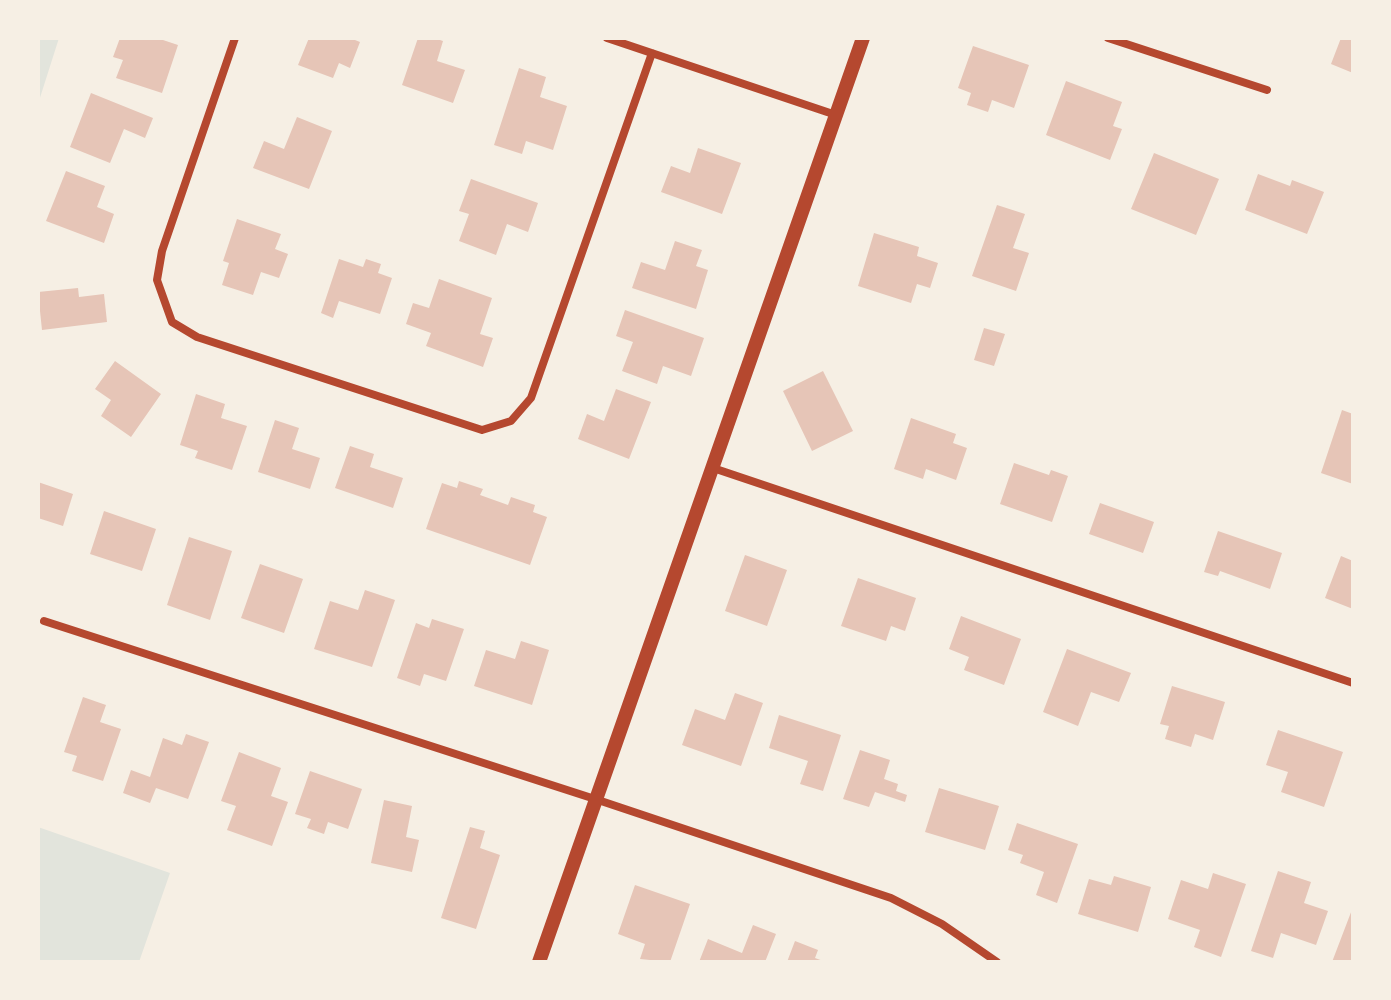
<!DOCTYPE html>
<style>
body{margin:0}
#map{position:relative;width:1391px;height:1000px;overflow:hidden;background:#f6efe4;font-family:Barlow,sans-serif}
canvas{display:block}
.frame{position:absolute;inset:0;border:40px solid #f6efe4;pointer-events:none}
</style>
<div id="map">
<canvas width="1391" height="1000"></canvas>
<div class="frame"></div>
</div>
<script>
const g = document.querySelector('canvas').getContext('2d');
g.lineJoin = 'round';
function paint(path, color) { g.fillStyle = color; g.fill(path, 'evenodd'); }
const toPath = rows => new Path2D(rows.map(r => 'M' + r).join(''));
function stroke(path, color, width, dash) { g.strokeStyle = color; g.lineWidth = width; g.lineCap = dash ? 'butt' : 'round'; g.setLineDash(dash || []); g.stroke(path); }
const green = toPath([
 [38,38,59,38,38,104],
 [38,827,170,873,139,962,38,962]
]);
const building = toPath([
 [120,38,157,38,178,45,162,93,116,78,123,60,113,57],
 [309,38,350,38,360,42,350,68,339,63,333,78,298,65],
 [418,38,434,38,443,41,437,61,465,70,453,103,402,85],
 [1341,38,1353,38,1353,73,1331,64],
 [973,46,1029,65,1014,108,992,100,988,112,967,105,971,93,958,88],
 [519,68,546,77,540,97,567,106,553,150,526,141,522,154,494,145],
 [1066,81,1122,102,1113,126,1122,129,1110,160,1046,135],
 [91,93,153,118,145,138,124,129,110,163,70,147],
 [297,117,332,131,309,189,253,168,264,141,284,149],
 [698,148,741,163,722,214,661,192,671,166,690,173],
 [1154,153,1219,179,1196,235,1131,209],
 [66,171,105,186,97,207,114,214,104,243,46,221],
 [1258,174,1290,186,1292,180,1324,192,1307,234,1245,210],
 [471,179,538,203,528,232,507,224,496,255,459,241,469,214,459,211],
 [997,205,1025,214,1013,248,1029,253,1016,291,972,276],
 [237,219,281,234,275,249,288,254,279,278,261,272,253,295,222,285,229,263,223,261],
 [874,233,919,247,917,256,938,263,930,288,917,284,911,303,858,286],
 [675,241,702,250,696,266,708,270,696,309,632,288,641,262,665,270],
 [339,259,363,267,366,259,381,264,378,273,392,278,380,314,339,301,333,318,321,313],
 [439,279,492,298,480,334,493,338,483,367,426,346,431,333,406,324,413,303,429,308],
 [78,288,79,297,104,294,107,322,42,330,38,292],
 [625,310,704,338,691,376,663,366,657,384,622,371,633,342,616,336],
 [984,328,1005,334,994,366,974,360],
 [115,361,161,394,131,437,101,416,111,400,95,389],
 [823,371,853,431,812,451,783,391],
 [616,389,651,402,629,459,578,439,587,414,604,421],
 [196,394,225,404,221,418,247,426,232,470,195,458,198,451,180,445],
 [1342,410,1353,414,1353,484,1321,473],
 [911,418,956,434,953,443,967,448,956,480,926,469,923,479,894,469],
 [275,420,299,428,292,449,320,458,310,489,258,472],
 [350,446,374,454,370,467,403,478,393,508,335,488],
 [1014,463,1049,475,1051,470,1068,476,1052,522,1000,504],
 [459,481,483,489,480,495,508,505,511,497,535,505,533,512,547,517,530,565,426,529,442,483,457,488],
 [38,482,73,494,63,526,38,518],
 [1100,503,1154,522,1143,553,1089,534],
 [104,511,156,529,142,571,90,554],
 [1218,531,1282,553,1270,589,1220,571,1218,576,1204,572],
 [189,537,232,551,210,620,167,605],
 [745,555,787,570,767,626,725,611],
 [1341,556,1353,561,1353,609,1325,598],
 [260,564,303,579,284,633,241,618],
 [858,578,916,598,905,631,891,626,886,641,841,626],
 [365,590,395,600,372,667,314,649,330,601,358,610],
 [961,616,1021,639,1004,685,964,670,969,657,949,649],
 [432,619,464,629,446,681,424,674,420,686,397,678,416,623,429,628],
 [521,641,549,650,532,705,474,686,486,650,515,659],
 [1067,649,1131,673,1119,702,1091,692,1078,726,1043,712],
 [1172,686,1225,702,1213,740,1195,734,1191,747,1165,739,1169,726,1160,724],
 [735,693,763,703,741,766,682,745,695,709,725,720],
 [83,697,106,705,100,722,121,729,103,781,72,771,77,756,64,752],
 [779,715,841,735,823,791,800,784,808,761,769,748],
 [1278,730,1343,752,1324,807,1281,792,1288,772,1266,765],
 [186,734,209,742,188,799,156,788,150,803,123,793,131,770,150,777,163,738,182,745],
 [860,750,890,760,884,779,898,784,896,791,907,795,905,802,875,792,869,807,843,799],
 [239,752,281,768,271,796,288,802,272,846,227,830,236,806,221,801],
 [310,771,362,789,348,829,328,822,324,834,307,828,311,819,295,814],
 [939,788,999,806,985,850,925,832],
 [384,800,412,806,406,837,419,840,412,872,371,863],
 [1017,823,1078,844,1057,903,1036,895,1044,872,1020,863,1023,855,1008,850],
 [470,827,485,831,480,848,500,855,476,929,441,918],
 [1278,871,1311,882,1304,903,1328,911,1316,945,1281,933,1273,958,1251,951],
 [1213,873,1246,884,1221,957,1194,947,1200,930,1168,919,1181,880,1208,889],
 [1114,876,1151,887,1138,932,1078,914,1089,879,1111,885],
 [635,885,690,904,670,962,640,959,645,944,618,934],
 [1353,907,1353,962,1332,962],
 [753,925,776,934,765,962,699,962,708,939,742,953],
 [795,941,818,950,815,958,826,962,787,962]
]);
const minor = toPath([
 [235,38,162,251,157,280,172,322,197,337,482,430,511,421,531,398,652,53],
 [607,38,836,115],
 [1108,38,1267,90],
 [713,468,1353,683],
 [44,621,598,800,891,898,942,924,997,962]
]);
const tertiary = toPath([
 [539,962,863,38]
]);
paint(green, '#e2e4dc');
paint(building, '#e6c5b7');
stroke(minor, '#b5482f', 8);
stroke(tertiary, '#b5482f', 14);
</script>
